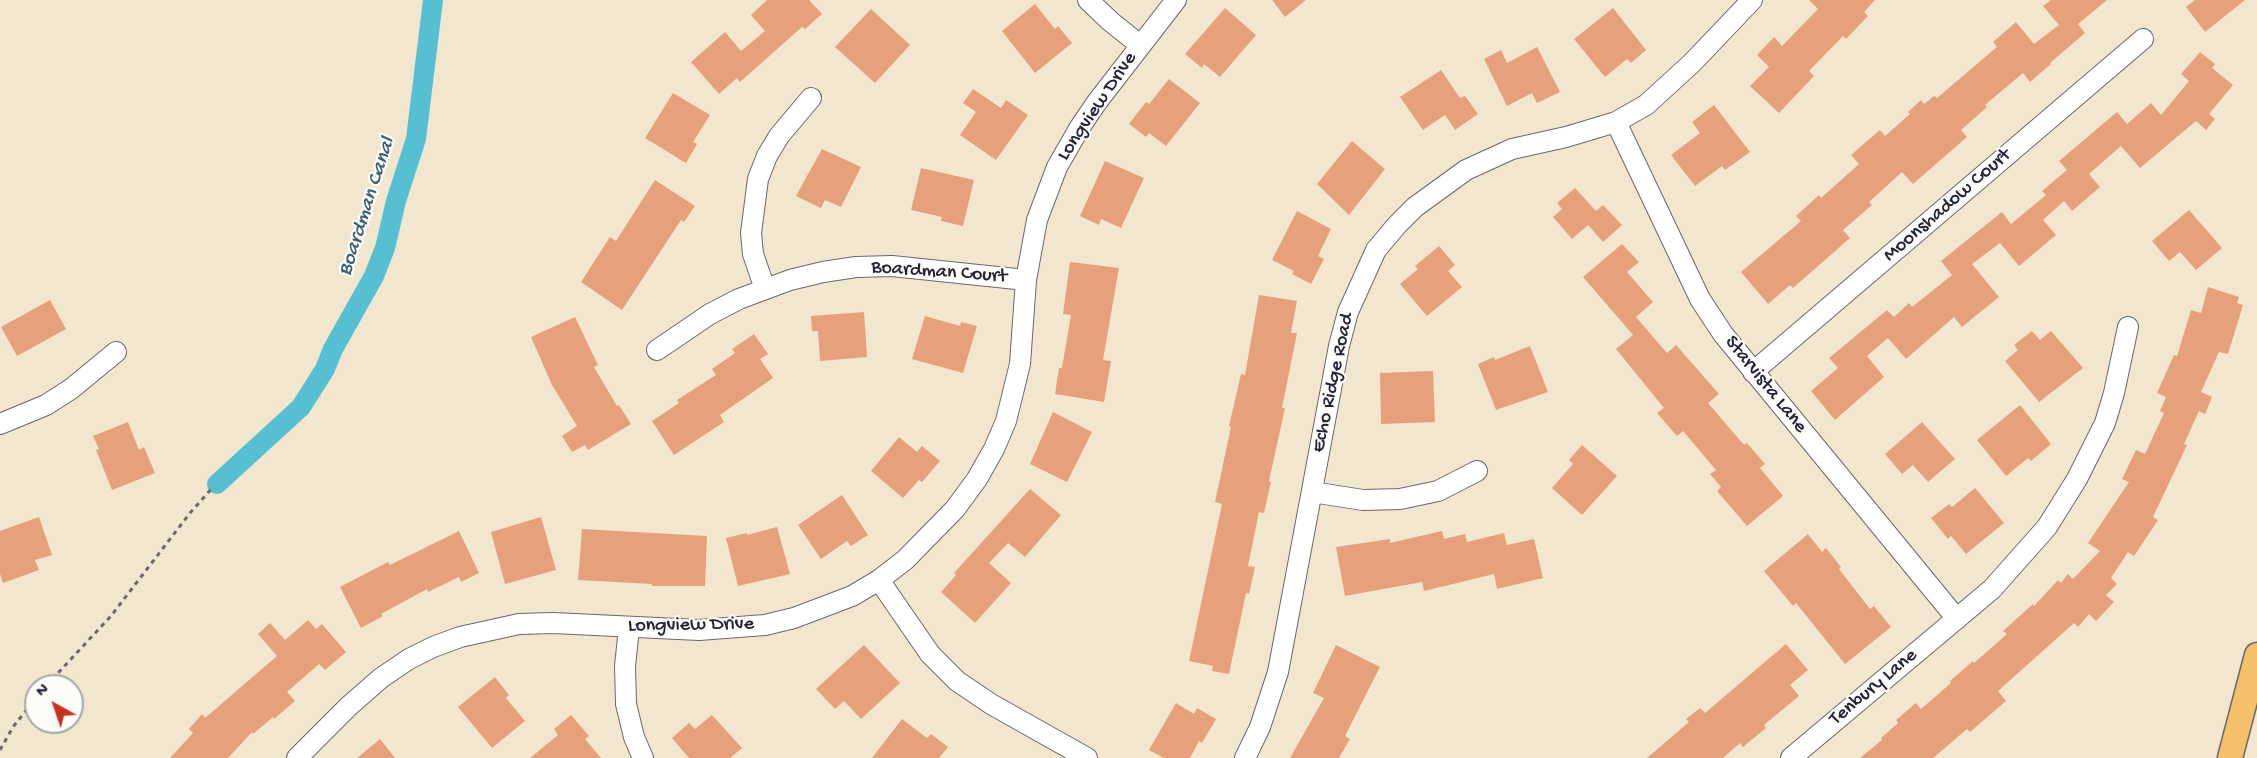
<!DOCTYPE html>
<style>
body{margin:0}
#map{position:relative;width:2257px;height:758px;overflow:hidden;background:#f2e7ce;font-family:"Gochi Hand",sans-serif}
canvas{display:block}
.north{position:absolute;left:24px;top:674px;width:60px;height:60px;box-sizing:border-box;background:#fdfcf7;border:2px solid #a5a5ac;border-radius:50%;rotate:320deg;font-size:16px;font-weight:700;line-height:24px;text-align:center;color:#22223b}
.north::after{content:'';display:block;margin:auto;width:21px;height:27px;background:#c8321e;clip-path:polygon(50% 0,100% 100%,50% 72%,0 100%)}
</style>
<div id="map">
<canvas width="2257" height="758"></canvas>
<div class="north">N</div>
</div>
<script>
const g = document.querySelector('canvas').getContext('2d');
g.lineJoin = 'round';
const toPath = rows => new Path2D(rows.map(r => 'M' + r).join(''));
function stroke(path, color, width, dash) { g.strokeStyle = color; g.lineWidth = width; g.lineCap = dash ? 'butt' : 'round'; g.setLineDash(dash || []); g.stroke(path); }
function paint(path, color) { g.fillStyle = color; g.fill(path, 'evenodd'); }
function label(font, color, halo, rows, align = 'center') {
  g.font = font + ' "Gochi Hand",sans-serif'; g.lineWidth = 4.5; g.setLineDash([]); g.textBaseline = 'middle'; g.strokeStyle = halo; g.fillStyle = color; for (const [text, x, y, turn = 0] of rows) {
    g.save(); g.translate(x, y); g.rotate((+turn || 0) * Math.PI / 180); g.textAlign = isNaN(turn) ? turn : align; if (halo) g.strokeText(text, 0, 0); g.fillText(text, 0, 0); g.restore();
  }
}
const canal = toPath([
 [217,484,301,407,325,369,333,349,374,276,385,248,396,201,416,139,433,0]
]);
const building = toPath([
 [767,0,809,0,822,14,805,29,802,27,740,82,737,78,719,94,691,62,725,32,741,51,765,31,751,15],
 [1272,0,1306,0,1285,17],
 [1809,0,1875,0,1864,12,1868,16,1846,39,1843,36,1809,71,1814,76,1779,113,1750,86,1769,67,1757,55,1774,37,1782,46,1818,9],
 [2051,0,2107,0,2078,24,2085,33,2050,63,2051,64,2030,82,2023,73,1985,105,1987,107,1961,130,1967,137,1913,184,1902,172,1869,202,1872,205,1843,230,1850,238,1793,288,1790,285,1768,304,1741,272,1801,221,1796,216,1819,195,1821,198,1859,164,1851,155,1880,130,1885,136,1910,114,1908,112,1921,100,1924,104,1934,96,1937,98,1997,47,1993,42,2016,22,2034,44,2059,25,2043,6],
 [2195,0,2245,0,2205,32,2186,7],
 [1035,4,1055,29,1058,26,1072,43,1035,73,1002,31],
 [1225,8,1256,35,1220,77,1204,64,1202,68,1185,54],
 [1613,8,1646,50,1631,63,1627,59,1605,77,1574,39],
 [871,9,910,45,875,83,835,47],
 [1537,47,1560,92,1537,103,1532,93,1507,106,1484,59,1501,50,1507,63],
 [2200,52,2215,64,2212,68,2233,85,2209,114,2215,119,2206,130,2196,121,2140,168,2121,146,2089,174,2100,187,2072,211,2064,201,2043,220,2056,235,2019,266,2000,243,1972,264,1999,297,1962,327,1954,317,1906,359,1888,338,1867,356,1884,377,1835,420,1811,391,1838,368,1829,358,1887,310,1894,317,1909,303,1912,307,1952,275,1941,261,2002,212,2011,224,2046,195,2042,191,2067,170,2059,161,2117,112,2127,124,2151,103,2161,115,2189,81,2181,74],
 [1441,70,1460,98,1465,96,1478,114,1455,130,1445,115,1423,130,1400,97],
 [1169,79,1200,103,1166,146,1149,133,1146,137,1129,124,1146,102,1149,104],
 [973,89,1001,108,1006,100,1028,115,996,160,960,135,976,112,963,103],
 [673,93,710,115,693,142,697,144,686,163,645,138],
 [1714,105,1750,152,1725,170,1722,166,1695,186,1671,155,1700,133,1692,122],
 [1352,141,1385,169,1349,215,1317,184],
 [822,149,861,167,841,207,825,200,821,208,796,196],
 [1105,161,1144,178,1121,228,1101,219,1099,225,1080,216],
 [921,168,974,180,963,226,941,221,942,217,911,210],
 [655,180,695,206,684,222,681,220,622,310,581,282,610,237,616,241],
 [1575,188,1596,211,1603,205,1622,225,1603,242,1588,225,1572,239,1553,217,1562,209,1557,203],
 [2189,210,2222,248,2196,270,2180,252,2169,261,2152,241],
 [1297,211,1331,229,1318,256,1324,259,1311,284,1292,274,1294,271,1272,260],
 [1622,244,1639,262,1627,272,1653,302,1636,317,1667,353,1676,345,1719,394,1708,403,1744,445,1747,443,1765,464,1760,468,1783,496,1747,526,1717,491,1721,487,1710,474,1716,470,1683,431,1677,436,1657,413,1664,408,1616,349,1633,335,1583,277],
 [1439,246,1455,265,1448,271,1462,287,1427,316,1400,284,1418,269,1415,266],
 [1070,262,1119,268,1103,360,1111,361,1104,402,1055,394,1059,368,1062,368,1071,315,1063,314],
 [2208,287,2239,297,2237,303,2243,305,2228,354,2219,352,2201,392,2212,397,2205,414,2199,411,2184,444,2187,445,2153,517,2158,520,2134,556,2128,552,2111,578,2117,584,2106,595,2114,602,2096,621,2089,614,2078,627,2074,623,1998,691,2006,701,1970,732,1967,729,1933,758,1860,758,1882,740,1881,738,1898,723,1896,720,1916,703,1921,709,1951,683,1950,681,1973,661,1974,663,2007,634,2003,631,2033,604,2034,606,2058,580,2061,583,2068,574,2073,579,2100,551,2088,543,2129,482,2122,479,2136,450,2145,454,2164,413,2160,411,2166,397,2157,393,2174,355,2177,356,2191,310,2201,313],
 [1259,295,1297,301,1291,333,1297,333,1282,408,1285,408,1269,481,1271,482,1264,513,1259,512,1248,566,1255,567,1249,594,1246,593,1229,674,1212,671,1213,666,1189,661,1222,504,1215,502,1231,427,1229,426,1241,374,1245,375],
 [50,300,66,329,17,356,1,327],
 [864,312,867,357,820,361,818,331,812,331,811,316],
 [925,316,960,326,961,322,977,326,963,373,912,359],
 [575,317,598,365,594,367,617,406,619,405,631,424,588,450,585,445,572,452,562,436,577,426,552,385,531,337],
 [2032,331,2040,340,2051,331,2083,368,2039,402,2005,361,2018,350,2014,345],
 [754,334,768,354,760,359,773,378,720,415,724,422,674,455,652,421,679,403,677,400,716,375,712,369,735,353,732,349],
 [1530,346,1548,392,1496,410,1478,364,1494,357,1495,360],
 [1433,371,1435,422,1381,424,1380,373],
 [2020,405,2051,444,2031,461,2028,458,2006,476,1977,440],
 [1053,412,1092,432,1067,482,1030,464],
 [128,422,139,450,144,447,155,473,112,490,96,450,99,449,93,436],
 [1922,422,1955,459,1928,482,1913,465,1902,474,1885,454],
 [899,437,917,452,922,446,940,461,922,482,919,480,903,498,871,471],
 [1582,445,1617,476,1582,515,1552,488,1573,464,1569,460],
 [1975,488,2004,523,1966,554,1951,536,1948,539,1931,518,1949,504,1952,507],
 [1030,489,1061,515,1025,557,1008,543,989,563,1011,583,975,623,941,592,956,575,954,573],
 [842,495,868,535,851,546,847,541,821,559,798,525],
 [39,517,52,555,35,560,39,570,3,583,0,574,0,531],
 [541,517,556,570,505,584,491,532],
 [777,527,790,574,738,586,726,538,747,533,747,535],
 [582,529,707,536,705,586,652,586,652,584,578,580],
 [459,531,479,573,461,582,459,577,428,592,427,589,381,614,383,616,361,628,340,587,388,562,390,565],
 [1442,531,1444,539,1465,534,1467,542,1504,533,1507,545,1534,539,1543,578,1497,589,1494,574,1424,591,1422,582,1345,596,1336,547,1390,539,1390,543],
 [1808,534,1822,552,1826,548,1841,567,1839,569,1870,609,1874,606,1891,627,1845,664,1796,603,1793,606,1764,571],
 [308,620,316,629,322,624,346,652,325,670,319,664,287,692,295,701,274,719,273,717,253,734,252,732,228,758,170,758,193,733,189,729,202,714,205,718,277,656,258,634,270,623,285,640],
 [1786,644,1808,670,1790,685,1799,696,1764,725,1766,728,1743,747,1740,743,1723,758,1647,758,1689,722,1686,719,1700,708,1705,713],
 [864,645,900,683,861,719,844,701,835,709,816,689],
 [1336,645,1380,667,1345,736,1350,739,1339,758,1290,758,1324,698,1313,693],
 [495,677,509,695,506,698,525,721,492,748,458,707],
 [1176,703,1194,714,1197,708,1216,719,1202,743,1199,741,1190,758,1164,758,1149,750],
 [571,715,589,736,585,739,601,758,530,758,558,735,554,729],
 [712,715,742,748,730,758,689,758,672,738,689,723,695,729],
 [902,719,927,738,931,734,948,747,939,758,872,758],
 [380,739,395,758,357,758]
]);
const path = toPath([
 [46,686,111,616,190,513,213,487],
 [0,750,13,727,36,698]
]);
const minor = toPath([
 [1088,0,1110,21,1140,45],
 [1616,122,1700,299,1723,334,1957,619],
 [765,289,753,254,751,233,758,179,767,156,779,136,811,98],
 [657,350,710,314,739,299,790,280,823,272,856,267,892,266,1026,280],
 [1753,372,2143,39],
 [0,424,46,405,71,389,116,352],
 [1312,492,1363,500,1400,499,1438,491,1477,471],
 [879,580,930,654,957,681,991,704,1087,758],
 [629,628,625,666,626,704,634,737,643,758],
 [297,758,349,706,381,678,409,659,433,647,460,637,519,624,553,623,699,630,765,625,794,618,852,596,879,580,905,560,955,509,977,479,994,449,1006,421,1020,364,1026,280,1037,220,1057,167,1080,127,1097,102,1176,0],
 [1245,758,1260,727,1278,672,1339,346,1348,312,1376,250,1397,225,1415,207,1466,170,1512,149,1566,137,1616,122,1646,105,1692,63,1752,0],
 [1791,758,1992,589,2047,527,2077,479,2105,423,2114,393,2128,327]
]);
const major = toPath([
 [2230,758,2257,655]
]);
const streetNames = [
 ["Longview Drive",1098,107,-56],
 ["Moonshadow Court",1948,206,-41],
 ["Boardman Court",939,273,4],
 ["Echo Ridge Road",1334,383,-78],
 ["Starvista Lane",1765,385,51],
 ["Longview Drive",691,626,-1],
 ["Tenbury Lane",1874,688,-40]
];
const waterNames = [
 ["Boardman Canal",368,207,-72]
];
stroke(canal, '#56c0d2', 20);
paint(building, '#e6a17c');
stroke(minor, '#6b676e', 22);
stroke(major, '#6b676e', 27);
stroke(path, '#6b676e', 3, [4.5, 4.5]);
stroke(minor, '#fff', 20);
stroke(major, '#f4c16a', 24);
label('20px', '#22223b', '#fdfcf7', streetNames);
label('italic 21px', '#376177', '#fdfcf7', waterNames);
</script>
